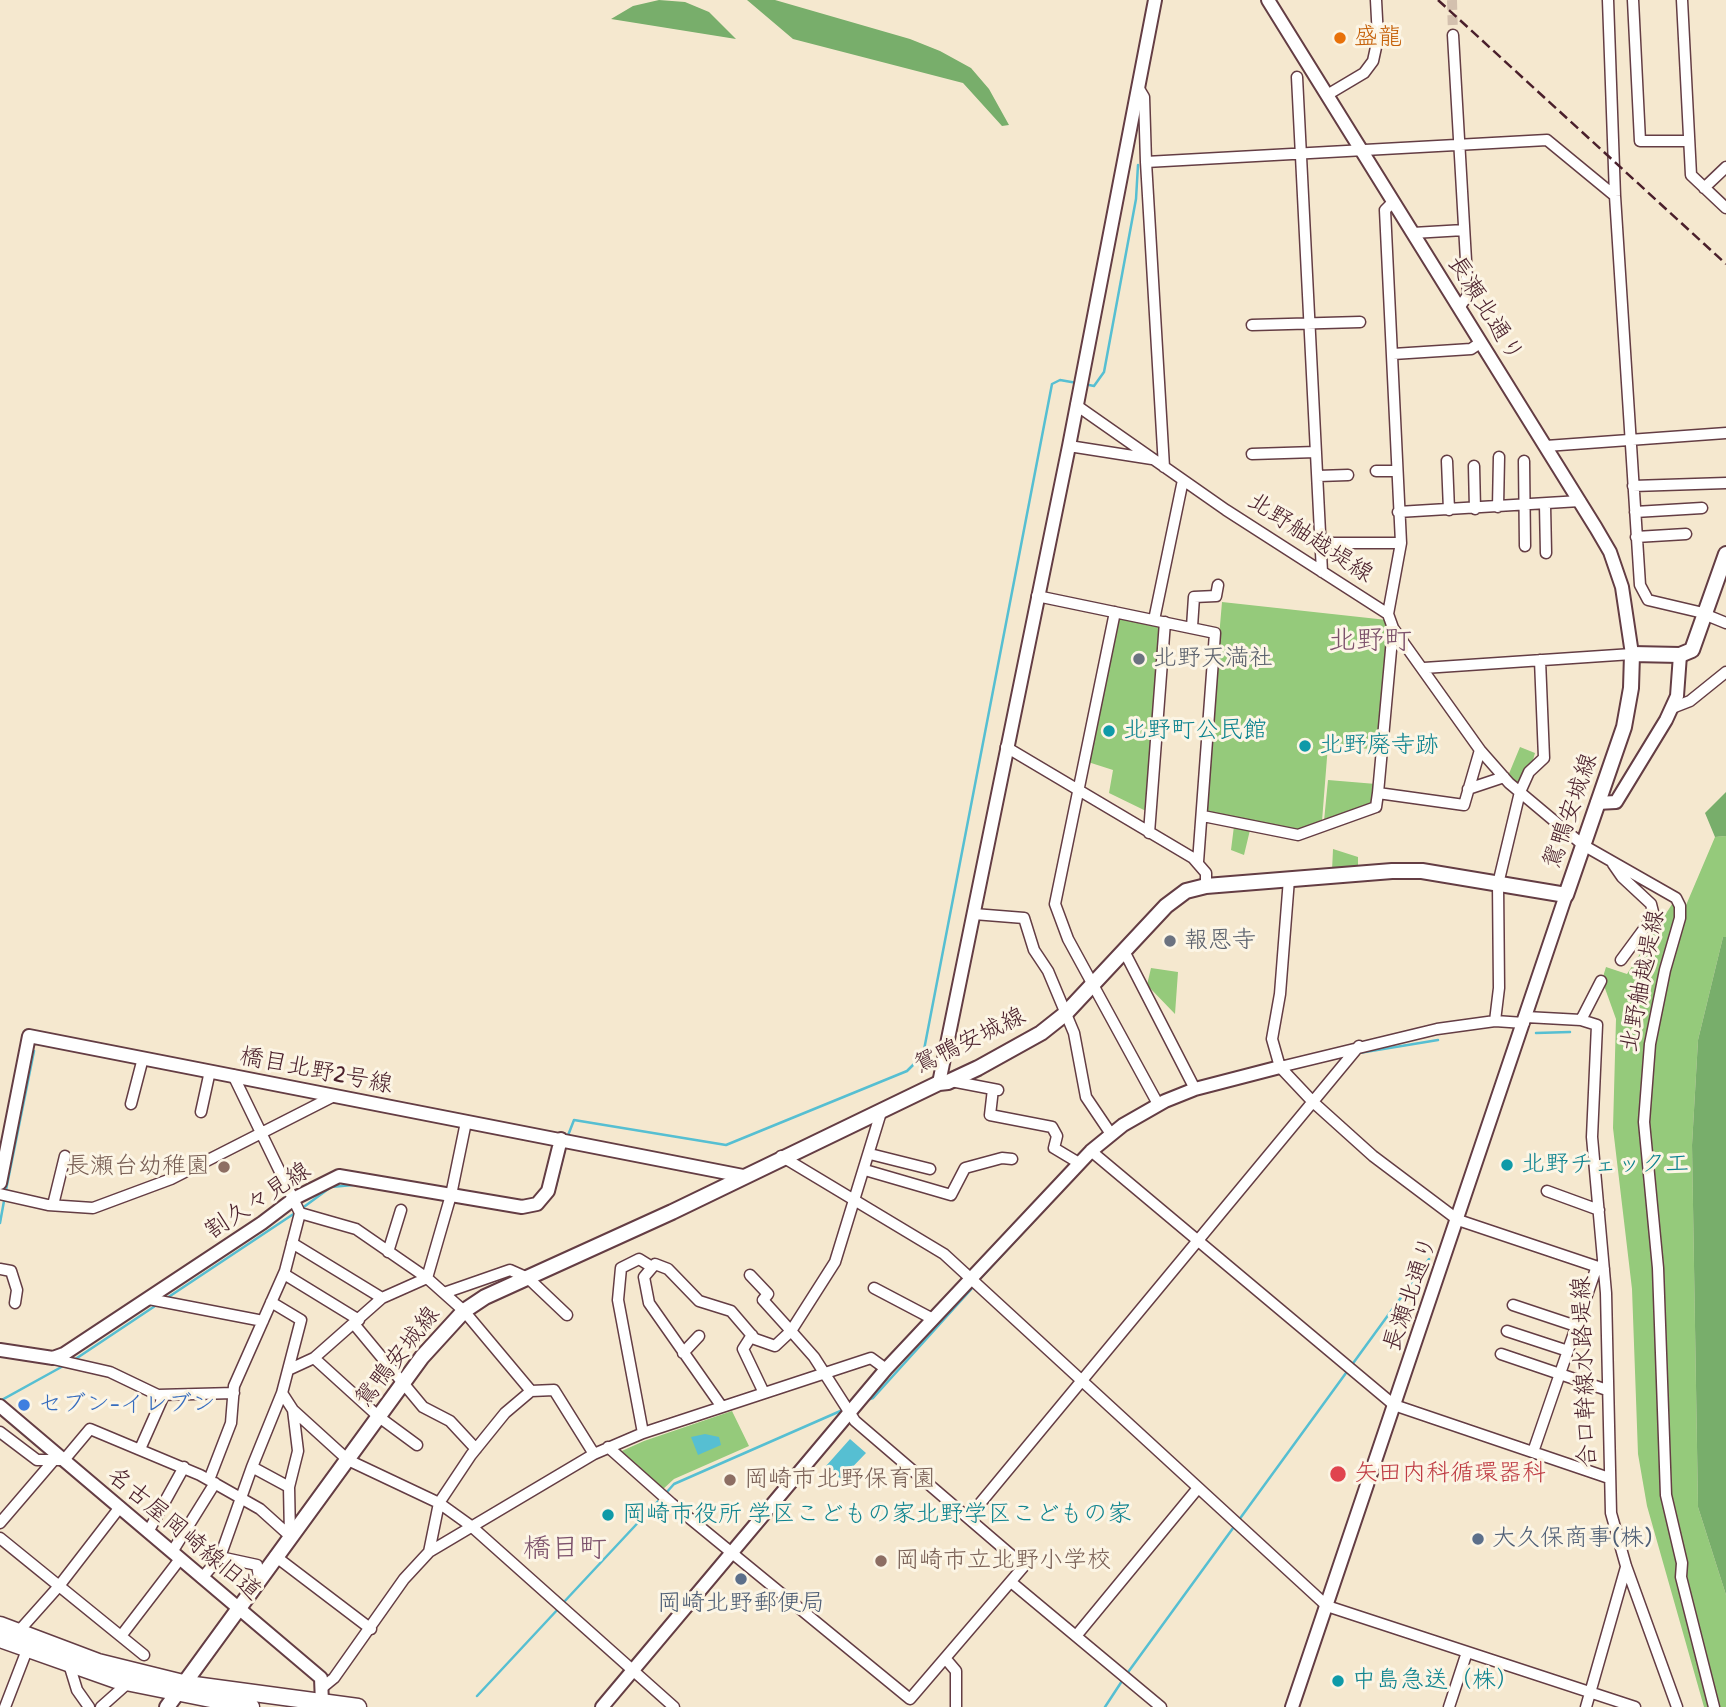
<!DOCTYPE html>
<meta charset="utf-8">
<style>
body{margin:0}
canvas{display:block;background:#f5e8cf}
</style>
<canvas width="1726" height="1707"></canvas>
<script>
const g = document.querySelector('canvas').getContext('2d');
g.lineJoin = 'round';
function paint(path, color) { g.fillStyle = color; g.fill(path, 'evenodd'); }
const toPath = rows => new Path2D(rows.map(r => 'M' + r).join(''));
function stroke(path, color, width, dash) { g.strokeStyle = color; g.lineWidth = width; g.lineCap = dash ? 'butt' : 'round'; g.setLineDash(dash || []); g.stroke(path); }
function label(font, color, halo, rows, align = 'center') {
  g.font = font + ' "Patrick Hand","Klee One",sans-serif'; g.lineWidth = 6; g.setLineDash([]); g.textBaseline = 'middle'; g.strokeStyle = halo; g.fillStyle = color; for (const [text, x, y, turn = 0] of rows) {
    g.save(); g.translate(x, y); g.rotate((+turn || 0) * Math.PI / 180); g.textAlign = isNaN(turn) ? turn : align; if (halo) g.strokeText(text, 0, 0); g.fillText(text, 0, 0); g.restore();
  }
}
const green = toPath([
 [1222,602,1387,620,1390,630,1379,750,1328,745,1322,821,1297,831,1204,812],
 [1117,616,1162,623,1146,811,1109,793,1113,770,1088,762],
 [1520,747,1535,753,1524,791,1508,776],
 [1328,780,1376,784,1374,805,1324,821],
 [1234,826,1250,830,1244,855,1231,850],
 [1726,836,1726,937,1723,937,1698,1040,1692,1145,1698,1507,1726,1595,1726,1707,1704,1707,1647,1506,1638,1454,1632,1289,1613,1128,1616,1019,1602,980,1606,967,1627,974,1676,898,1681,917,1715,837],
 [1333,849,1358,857,1358,870,1332,871],
 [1151,968,1178,972,1175,1014,1147,985],
 [732,1411,749,1446,674,1479,661,1491,615,1454,644,1441]
]);
const forest = toPath([
 [659,0,685,2,709,12,736,39,611,19,633,6],
 [747,0,775,0,910,39,940,51,971,68,989,89,1009,125,1002,126,963,83,793,39],
 [1726,792,1726,836,1715,837,1705,813],
 [1723,937,1726,937,1726,1595,1698,1507,1692,1145,1698,1040]
]);
const water = toPath([
 [705,1434,719,1437,721,1445,698,1455,691,1437],
 [850,1439,866,1453,841,1479,826,1466]
]);
const stream = toPath([
 [1084,384,1094,386,1104,372,1136,199,1138,165],
 [1536,1033,1570,1032],
 [1359,1053,1438,1040],
 [567,1138,574,1120,726,1145,907,1071,923,1055,1052,384,1060,380,1077,383],
 [556,1186,566,1145],
 [6,1190,34,1051],
 [301,1209,331,1187,353,1185],
 [0,1223,4,1201],
 [979,1280,1060,1193],
 [167,1298,295,1213],
 [74,1360,158,1304],
 [867,1400,873,1398,975,1285],
 [0,1401,65,1365],
 [666,1493,674,1484,845,1409],
 [563,1603,661,1498],
 [1126,1675,1429,1259],
 [477,1696,559,1608],
 [1105,1707,1122,1681]
]);
const minorTunnel = toPath([
 [1452,0,1453,35]
]);
const minor = toPath([
 [1608,0,1615,196,1640,585,1648,600,1699,612,1726,623],
 [1633,0,1640,141,1689,141],
 [1682,0,1691,175,1726,208],
 [1453,35,1468,295,1459,308],
 [1297,77,1322,572],
 [1138,87,1144,97,1146,162,1547,140,1615,196],
 [1327,95,1364,73,1373,61,1378,38,1376,0],
 [1146,162,1164,467],
 [1704,188,1726,167],
 [1413,233,1464,230],
 [1252,325,1360,322],
 [1393,354,1471,349,1480,343],
 [1076,405,1226,510,1388,614,1393,628,1480,750,1509,783,1583,845,1676,898,1680,906,1680,918,1665,970,1650,1044,1644,1122,1658,1268,1666,1495,1682,1563,1681,1577,1714,1707],
 [1069,446,1152,459],
 [1546,446,1726,433],
 [1252,454,1316,452],
 [1447,461,1449,510],
 [1524,461,1525,546],
 [1474,466,1475,509],
 [1376,471,1397,471],
 [1318,476,1348,475],
 [1633,486,1726,483],
 [1545,505,1546,553],
 [1498,507,1499,457],
 [1398,512,1580,501],
 [1635,512,1702,508],
 [1636,537,1686,534],
 [1321,543,1401,543],
 [1037,596,1215,633,1198,862],
 [1115,612,1055,904,1068,939,1158,1104],
 [1388,614,1401,543,1385,210,1393,202],
 [1154,620,1183,480],
 [1192,627,1194,597,1216,596,1218,585],
 [1424,668,1632,654],
 [1672,708,1690,701,1726,672],
 [1006,747,1193,858,1206,873,1206,886],
 [1468,789,1504,777],
 [1378,793,1393,628],
 [1203,816,1298,835,1376,807,1378,793,1464,805,1480,750],
 [1149,833,1165,622],
 [1613,864,1622,877,1651,904,1653,912,1652,918,1621,960],
 [1289,879,1280,994,1272,1039,1280,1067,1313,1102,1373,1156,1458,1220,1604,1269],
 [974,914,1024,918,1034,950,1048,971,1074,1033,1086,1097,1111,1134],
 [1124,951,1195,1089],
 [1526,1017,1581,1020,1597,1025,1592,1137,1606,1293,1611,1513,1626,1566,1677,1707],
 [1581,1020,1601,981],
 [1495,1021,1499,988,1498,884,1520,792,1529,772,1544,758,1540,660],
 [1280,1067,1437,1029,1495,1021,1524,1023],
 [951,1081,998,1090],
 [993,1089,990,1115,1052,1127,1057,1136,1054,1148,1079,1163],
 [131,1104,143,1058],
 [201,1112,210,1071],
 [1091,1151,1394,1405,1609,1478],
 [870,1154,930,1169],
 [781,1156,944,1254,1327,1606,1635,1707],
 [865,1170,951,1195,965,1168,1002,1158,1012,1159],
 [1547,1191,1599,1210],
 [0,1194,48,1205,93,1208,171,1179,334,1096],
 [53,1205,65,1156],
 [300,1213,356,1229,427,1278,464,1311,531,1391,505,1413,471,1455,439,1503,429,1552],
 [292,1243,382,1298],
 [388,1252,401,1210],
 [0,1269,11,1271,17,1290,15,1303],
 [284,1274,359,1320],
 [427,1278,451,1195,466,1122],
 [874,1288,931,1318],
 [444,1293,510,1270,528,1278,567,1315],
 [149,1299,263,1321],
 [271,1302,301,1320,282,1393,293,1410,348,1460,439,1503,471,1526,674,1707],
 [1513,1305,1576,1326],
 [354,1324,423,1407,450,1421,476,1449],
 [1507,1331,1568,1351],
 [752,1335,743,1349,764,1393],
 [683,1353,699,1336],
 [1501,1354,1607,1390],
 [314,1358,379,1417,417,1445],
 [53,1359,110,1372,158,1395,234,1393],
 [288,1370,314,1358,382,1298,427,1278],
 [531,1391,554,1390,594,1454],
 [282,1393,252,1467,289,1487],
 [722,1407,649,1303,644,1277,655,1264,668,1269,699,1301,731,1311,755,1339,775,1346,791,1331,763,1300,768,1294,750,1275],
 [0,1432,37,1460,64,1460,90,1429,200,1475,260,1509,290,1536],
 [643,1433,618,1300,621,1268,639,1259,652,1267],
 [608,1447,671,1503,910,1699,1024,1566,855,1421,814,1357,791,1331,835,1262,882,1109],
 [140,1449,164,1395],
 [1533,1452,1596,1269],
 [209,1480,231,1423,234,1386,285,1271,300,1213,233,1075],
 [968,1518,1359,1046],
 [0,1523,54,1460],
 [148,1532,184,1467],
 [290,1536,289,1487,298,1451,293,1410],
 [0,1538,144,1655],
 [172,1552,215,1483],
 [275,1556,371,1629],
 [220,1557,257,1565,259,1578],
 [202,1578,220,1557,252,1467],
 [1011,1582,1161,1707],
 [18,1632,59,1586,120,1507],
 [121,1636,180,1559],
 [1076,1636,1198,1488],
 [945,1658,956,1671,956,1707],
 [69,1664,77,1690,89,1707],
 [323,1687,334,1678,404,1579,429,1552,594,1454,643,1433,871,1358,886,1369],
 [5,1707,27,1650],
 [101,1707,128,1683],
 [1449,1707,1467,1652],
 [1586,1707,1626,1567]
]);
const tertiary = toPath([
 [1268,0,1596,528,1610,552,1622,587,1632,654],
 [1597,803,1616,802,1666,720,1677,696,1680,655],
 [939,1083,1069,446,1155,0],
 [0,1183,29,1036,743,1176],
 [0,1350,53,1358,64,1354,262,1223,295,1198,339,1176,522,1207,537,1204,548,1191,561,1139],
 [0,1406,321,1678,322,1703],
 [602,1707,886,1369,1091,1151,1123,1125,1165,1101,1195,1089,1280,1067],
 [1292,1707,1566,895]
]);
const secondary = toPath([
 [167,1707,422,1357,464,1311,485,1297,672,1212,939,1083,948,1082,978,1068,1041,1033,1065,1014,1166,906,1186,891,1206,886,1392,871,1422,871,1566,895,1624,727,1631,688,1632,654,1680,655,1692,650,1726,554]
]);
const primary = toPath([
 [0,1625,98,1662,187,1684,358,1707],
 [0,1639,116,1680,251,1707]
]);
const rail = toPath([
 [1438,0,1726,264]
]);
const markers = [
 [1340,38,7,"#e8710a"],
 [1139,659,7,"#6b7280"],
 [1109,731,7,"#0f9aa8"],
 [1305,746,7,"#0f9aa8"],
 [1170,941,7,"#6b7280"],
 [1507,1165,7,"#0f9aa8"],
 [224,1167,7,"#8d6e63"],
 [24,1405,7,"#3f7fe0"],
 [1338,1474,9,"#e0444e"],
 [730,1480,7,"#8d6e63"],
 [608,1515,7,"#0f9aa8"],
 [1478,1539,7,"#5c6f8a"],
 [881,1561,7,"#8d6e63"],
 [741,1579,7,"#5c6f8a"],
 [1338,1681,7,"#0f9aa8"]
];
const foodNames = [
 ["盛龍",1354,38]
];
const streetNames = [
 ["長瀬北通り",1485,309,58],
 ["北野舳越堤線",1310,538,33],
 ["鴛鴨安城線",1571,811,-71],
 ["北野舳越堤線",1643,981,-79],
 ["鴛鴨安城線",970,1041,-26],
 ["橋目北野2号線",316,1071,11],
 ["割久々見線",258,1201,-33],
 ["長瀬北通り",1411,1294,-71],
 ["鴛鴨安城線",398,1357,-52],
 ["合口幹線水路堤線",1585,1372,-92],
 ["名古屋岡崎線旧道",184,1534,40]
];
const worshipNames = [
 ["北野天満社",1153,659],
 ["報恩寺",1184,941]
];
const cultureNames = [
 ["北野町公民館",1123,731],
 ["北野廃寺跡",1319,746],
 ["北野チェック工",1521,1165],
 ["岡崎市役所 学区こどもの家北野学区こどもの家",622,1515],
 ["中島急送（株）",1352,1681]
];
const educationNames = [
 ["長瀬台幼稚園",210,1167,"right"],
 ["岡崎市北野保育園",744,1480],
 ["岡崎市立北野小学校",895,1561]
];
const shopNames = [
 ["セブン-イレブン",38,1405]
];
const healthNames = [
 ["矢田内科循環器科",1354,1474]
];
const serviceNames = [
 ["大久保商事(株)",1492,1539],
 ["岡崎北野郵便局",741,1604,"center"]
];
const quarterNames = [
 ["北野町",1370,642],
 ["橋目町",565,1550]
];
paint(green, '#95ca7b');
paint(forest, '#78ae6b');
paint(water, '#56bfd2');
stroke(stream, '#56bfd2', 2.5);
stroke(minorTunnel, '#d3c0ae', 10, [10, 5]);
stroke(minor, '#643d44', 13);
stroke(tertiary, '#643d44', 16);
stroke(secondary, '#643d44', 18);
stroke(primary, '#643d44', 19);
stroke(minor, '#fff', 10);
stroke(tertiary, '#fff', 12);
stroke(secondary, '#fff', 14);
stroke(primary, '#fff', 16);
stroke(rail, '#4a1f2b', 2.5, [10, 5]);
for (const [x, y, r, color] of markers) { const dot = new Path2D(); dot.arc(x, y, r, 0, 2 * Math.PI); g.fillStyle = color; g.fill(dot); stroke(dot, '#fcf5e5', 2.5); }
label('24px', '#c56008', '#fcf5e5', foodNames, 'left');
label('24px', '#4a1f2b', '#fcf5e5', streetNames);
label('24px', '#5b616d', '#fcf5e5', worshipNames, 'left');
label('24px', '#0d838f', '#fcf5e5', cultureNames, 'left');
label('24px', '#785e54', '#fcf5e5', educationNames, 'left');
label('24px', '#366cbe', '#fcf5e5', shopNames, 'left');
label('24px', '#be3a42', '#fcf5e5', healthNames, 'left');
label('24px', '#4e5e75', '#fcf5e5', serviceNames, 'left');
label('28px', '#7d526c', '#fcf5e5', quarterNames);
</script>
